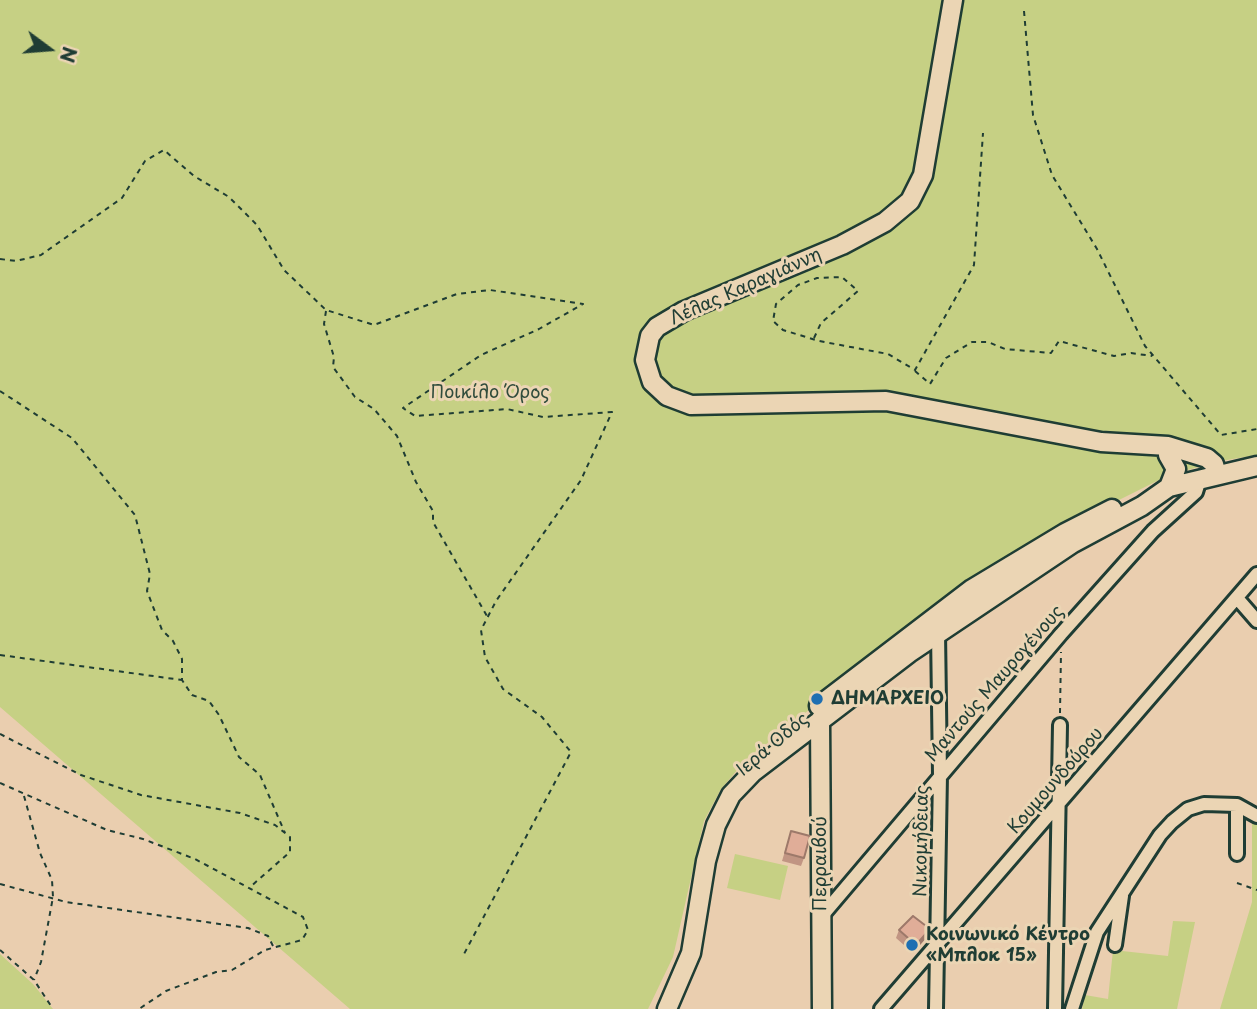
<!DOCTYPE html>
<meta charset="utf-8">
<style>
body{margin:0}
#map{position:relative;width:1257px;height:1009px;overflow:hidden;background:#eaceaf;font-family:"Playpen Sans",sans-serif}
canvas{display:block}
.north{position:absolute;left:14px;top:14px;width:70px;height:70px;-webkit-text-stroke:5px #ebd5b4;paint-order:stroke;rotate:106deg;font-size:19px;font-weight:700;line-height:28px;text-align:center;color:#1f3d34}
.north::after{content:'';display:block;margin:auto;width:24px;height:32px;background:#1f3d34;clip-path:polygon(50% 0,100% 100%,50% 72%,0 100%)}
</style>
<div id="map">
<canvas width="1257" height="1009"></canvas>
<div class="north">N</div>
</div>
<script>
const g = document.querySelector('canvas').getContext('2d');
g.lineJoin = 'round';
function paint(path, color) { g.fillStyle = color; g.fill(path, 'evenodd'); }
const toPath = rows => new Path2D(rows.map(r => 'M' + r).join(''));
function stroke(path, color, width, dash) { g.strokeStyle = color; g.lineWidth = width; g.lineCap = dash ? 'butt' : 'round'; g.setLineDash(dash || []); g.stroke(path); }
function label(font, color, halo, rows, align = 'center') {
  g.font = font + ' "Playpen Sans",sans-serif'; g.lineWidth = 6; g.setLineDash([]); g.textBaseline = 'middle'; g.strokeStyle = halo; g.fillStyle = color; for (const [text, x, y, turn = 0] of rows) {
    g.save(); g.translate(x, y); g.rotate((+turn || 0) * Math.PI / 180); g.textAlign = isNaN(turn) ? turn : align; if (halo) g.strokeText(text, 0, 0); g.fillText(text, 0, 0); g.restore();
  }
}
const green = toPath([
 [0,0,1257,0,1257,455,1221,461,1169,475,1087,516,829,694,745,761,721,789,704,821,673,957,648,1009,350,1009,0,707],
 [1252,822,1257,825,1257,1009,1220,1009,1252,902],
 [735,854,788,866,780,900,727,888],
 [1173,921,1195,922,1177,1009,1082,1009,1085,995,1108,999,1113,950,1168,956],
 [0,954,33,984,53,1009,0,1009]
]);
const path = toPath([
 [1024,11,1033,115,1052,175,1097,249,1145,346,1221,435,1257,429],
 [0,259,16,261,41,255,122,198,145,161,164,150,194,176,229,197,257,225,284,270,326,310,374,325,457,294,490,290,583,304,539,329,481,355,403,408,415,416,507,409,543,417,612,412,581,480,496,601,481,630,485,657,503,689,542,717,571,752,464,954],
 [326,311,324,324,334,357,333,367,355,397,374,409,397,436,416,482,433,511,433,522,487,616],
 [814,338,821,323,858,291,842,277,817,278,798,285,776,304,773,321,783,330,819,341,888,354,915,370,974,265,983,133],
 [915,371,930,384,946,358,972,342,988,342,1005,349,1051,353,1059,341,1114,356,1131,353,1152,356],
 [0,391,72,438,135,515,150,574,147,591,162,630,173,641,182,659,182,680,192,695,209,701,219,715,239,757,260,775,285,833],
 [0,655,182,680],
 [1060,713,1061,652],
 [0,734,81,775,141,795,240,813,275,825,290,837,290,852,249,888],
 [0,783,107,830,143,839,195,859,303,917,308,930,302,940,265,950,232,970,216,972,166,991,139,1009],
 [24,796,40,853,52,880,53,897,41,962,34,980],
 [1237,883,1257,890],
 [0,884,66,902,248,928,268,936,273,946],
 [0,950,34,980,53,1009]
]);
const street = toPath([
 [1237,598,1257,621],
 [1237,854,1237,805],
 [821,917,1061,634,1153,531,1196,492,1200,479],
 [1115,945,1122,896],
 [881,1009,1257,574],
 [936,1009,940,775,938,632],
 [1055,1009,1060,725],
 [1072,1009,1097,932,1160,835,1172,822,1188,809,1204,804,1237,805,1257,816]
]);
const secondary = toPath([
 [953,0,923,175,910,201,885,222,842,245,684,311,657,327,650,336,645,360,652,382,667,396,691,405,886,401,1101,442,1168,446,1207,458,1214,464,1217,475],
 [1168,455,1176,469,1169,487],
 [819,706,972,589,1065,533,1112,509],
 [820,720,822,1009],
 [667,1009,691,953,706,861,716,825,731,795,753,772,909,653,1073,543,1142,506,1169,487,1257,466]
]);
const wall = toPath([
 [791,831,804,858,801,866,782,861],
 [899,930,927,937,913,953,896,938]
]);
const shadedWall = toPath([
 [930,929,927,937,913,953,916,945]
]);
const building = toPath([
 [791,831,810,836,804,858,785,853,791,831],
 [913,916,930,929,916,945,899,930,913,916]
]);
const markers = [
 [817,699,7,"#1f6fb2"],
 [912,945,7,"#1f6fb2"]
];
const streetNames = [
 ["Λέλας Καραγιάννη",746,287,-24],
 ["Μαντούς Μαυρογένους",995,684,-49],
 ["Ιερά Οδός",773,745,-40],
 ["Κουμουνδούρου",1056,781,-49],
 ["Νικομήδειας",922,841,-89],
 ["Περραιβού",821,864,-90]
];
const parkNames = [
 ["Ποικίλο Όρος",490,393]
];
const poiNames = [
 ["ΔΗΜΑΡΧΕΙΟ",831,699],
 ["Κοινωνικό Κέντρο",926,935],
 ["«Μπλοκ 15»",926,956]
];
paint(green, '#c6d084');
stroke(street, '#1f3d34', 18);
stroke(secondary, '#1f3d34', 23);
stroke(path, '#1f3d34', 2, [5, 5]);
stroke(street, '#ebd5b4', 12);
stroke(secondary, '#ebd5b4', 18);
paint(wall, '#c19583');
paint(shadedWall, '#9d796a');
paint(building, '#e0ad98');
stroke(building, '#9d796a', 2);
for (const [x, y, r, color] of markers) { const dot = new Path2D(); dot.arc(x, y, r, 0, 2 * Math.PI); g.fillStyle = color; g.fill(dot); stroke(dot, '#ebd5b4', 2.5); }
label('18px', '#1f3d34', '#ebd5b4', streetNames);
label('18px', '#304c3c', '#ebd5b4', parkNames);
label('bold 18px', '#1f3d34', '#ebd5b4', poiNames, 'left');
</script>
